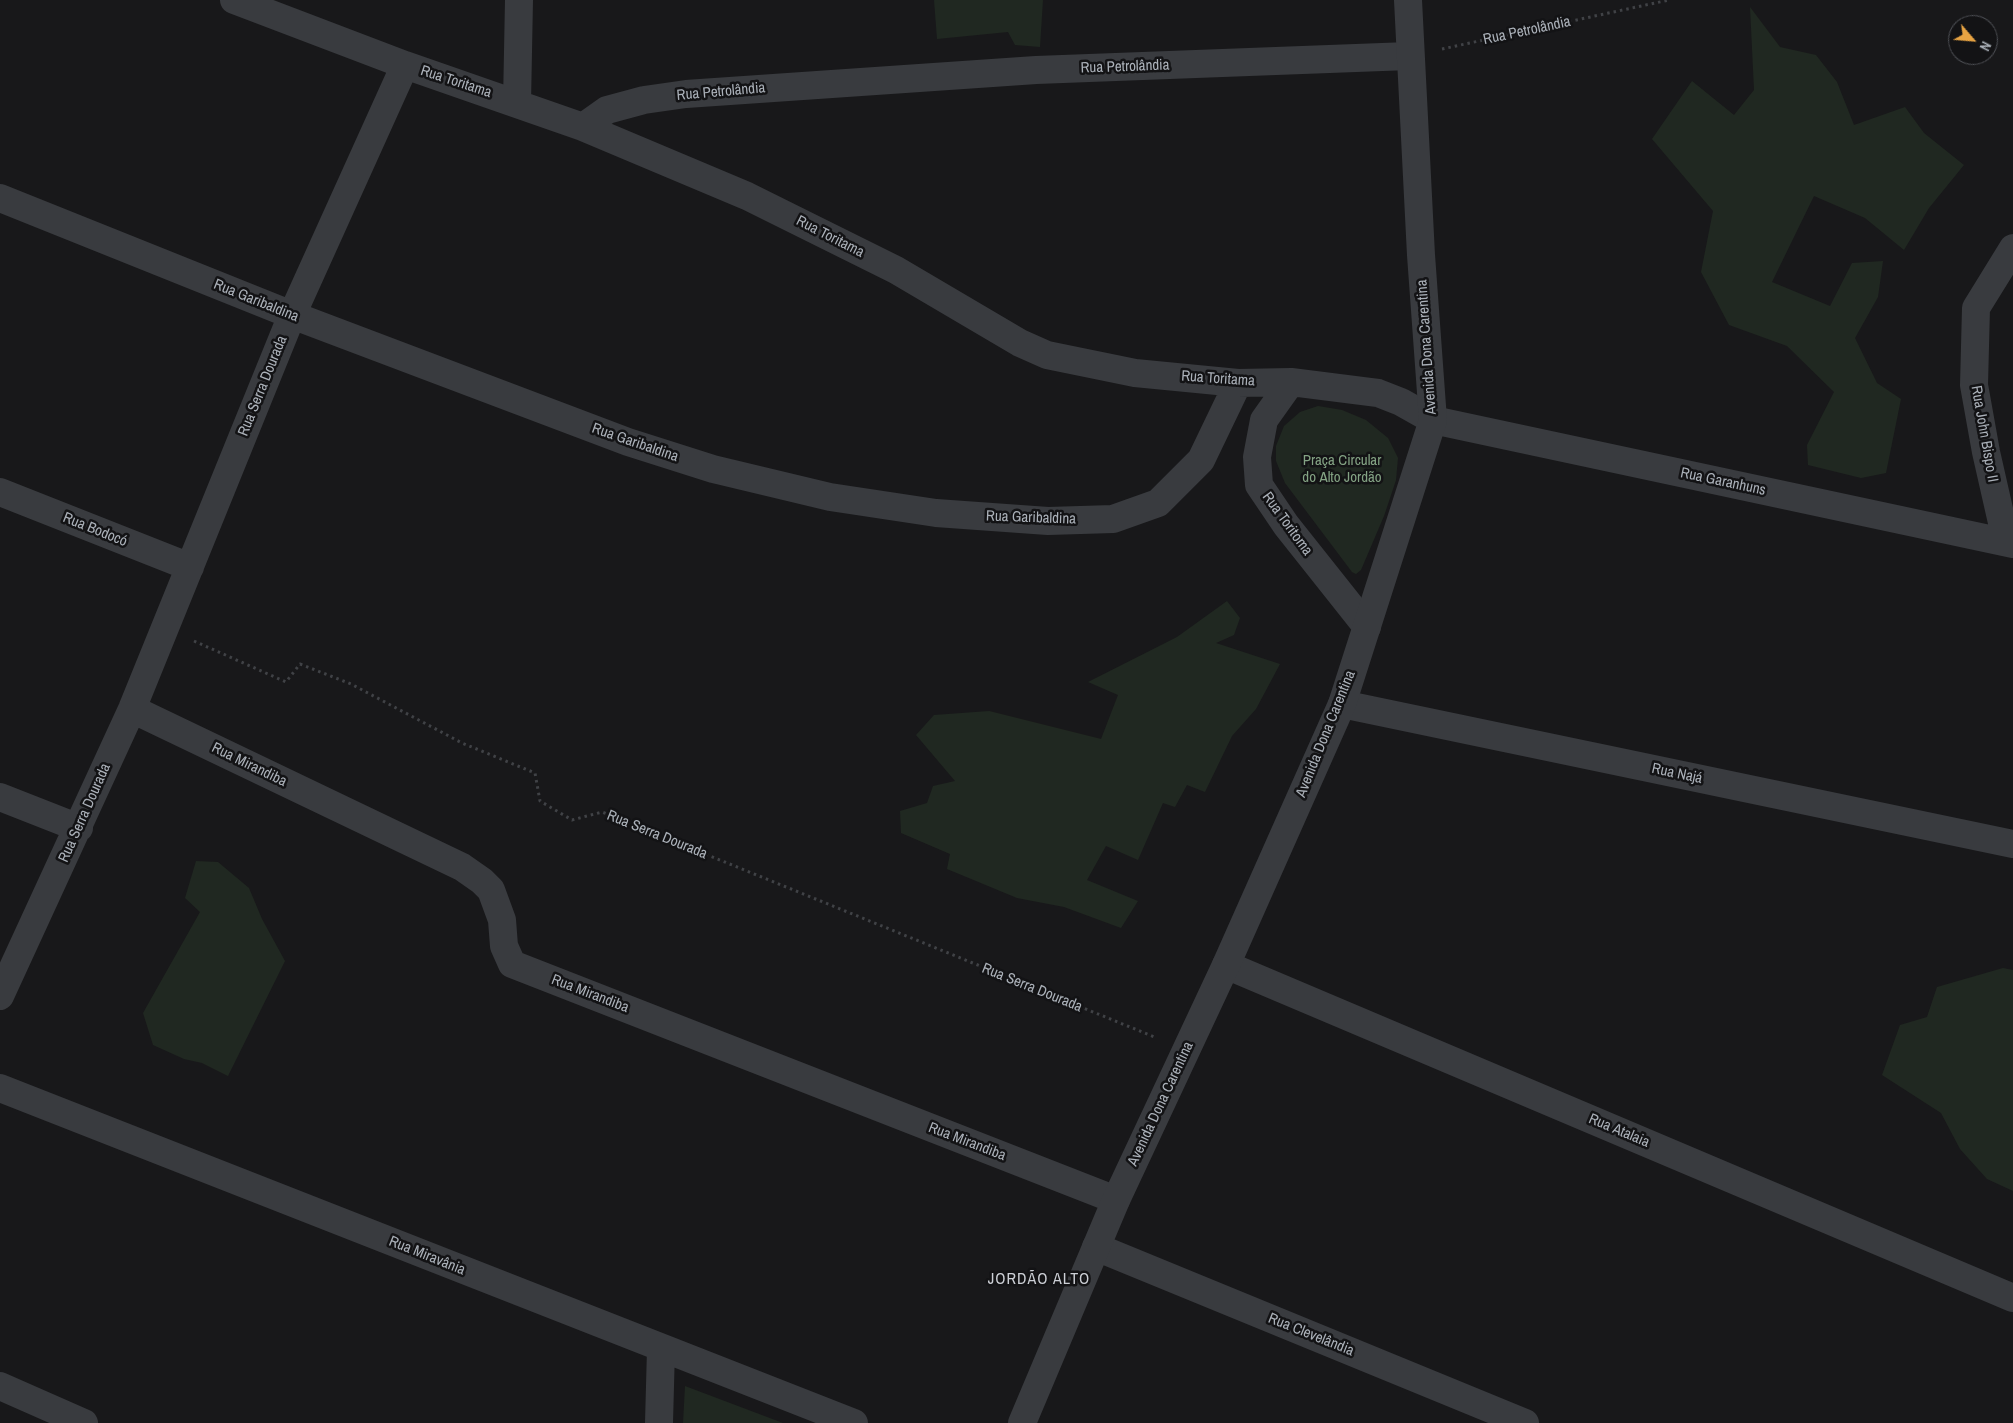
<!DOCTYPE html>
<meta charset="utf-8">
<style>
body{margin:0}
#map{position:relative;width:2013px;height:1423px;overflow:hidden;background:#18181a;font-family:"Archivo Narrow",sans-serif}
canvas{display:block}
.north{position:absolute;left:1948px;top:15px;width:50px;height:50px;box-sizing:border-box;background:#131315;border:1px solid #505257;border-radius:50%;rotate:117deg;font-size:14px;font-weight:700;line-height:20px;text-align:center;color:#abb1b9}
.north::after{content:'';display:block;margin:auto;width:18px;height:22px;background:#e8a443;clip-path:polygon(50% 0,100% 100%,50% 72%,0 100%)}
</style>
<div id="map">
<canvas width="2013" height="1423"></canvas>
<div class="north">N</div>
</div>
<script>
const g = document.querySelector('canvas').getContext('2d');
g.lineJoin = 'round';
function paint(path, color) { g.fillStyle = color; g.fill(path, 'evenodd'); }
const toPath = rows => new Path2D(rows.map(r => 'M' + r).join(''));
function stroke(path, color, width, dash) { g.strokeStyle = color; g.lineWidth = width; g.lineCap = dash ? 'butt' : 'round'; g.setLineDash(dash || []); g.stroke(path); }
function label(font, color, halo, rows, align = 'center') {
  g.font = font + ' "Archivo Narrow",sans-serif'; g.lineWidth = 5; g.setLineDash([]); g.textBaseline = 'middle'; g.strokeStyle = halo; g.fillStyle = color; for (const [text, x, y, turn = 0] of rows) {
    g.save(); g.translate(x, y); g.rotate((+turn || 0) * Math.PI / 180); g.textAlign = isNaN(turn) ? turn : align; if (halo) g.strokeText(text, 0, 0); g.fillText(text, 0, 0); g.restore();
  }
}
const green = toPath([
 [934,0,1043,0,1040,47,1015,45,1008,32,937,39],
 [1750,7,1780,47,1816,55,1837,82,1854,125,1905,107,1924,133,1964,165,1929,208,1904,250,1865,218,1814,196,1772,282,1830,306,1852,263,1883,261,1878,297,1855,338,1877,383,1901,399,1886,473,1861,478,1808,465,1807,445,1834,392,1787,346,1729,325,1701,272,1713,211,1652,139,1692,81,1734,115,1754,90],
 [1318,406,1342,410,1366,420,1388,438,1398,458,1396,480,1384,516,1361,570,1356,574,1352,572,1285,483,1276,461,1276,446,1284,426,1300,412],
 [1227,601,1240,618,1234,635,1216,643,1280,664,1256,709,1232,736,1205,792,1187,785,1175,807,1163,803,1138,860,1106,846,1087,880,1138,901,1121,928,1064,907,1017,898,947,869,950,854,901,833,900,811,927,803,933,786,955,781,916,735,934,715,989,711,1101,739,1118,695,1088,682,1177,637],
 [196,861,218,862,249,888,262,919,285,961,228,1076,202,1063,184,1059,153,1045,143,1013,200,912,185,898],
 [2003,968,2013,970,2013,1191,1987,1179,1960,1149,1941,1113,1882,1075,1900,1025,1927,1017,1937,987],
 [685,1386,783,1423,683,1423]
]);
const path = toPath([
 [1442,49,1669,0],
 [194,641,286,682,300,664,351,684,462,743,535,773,540,801,572,820,602,812,1157,1038]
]);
const minor = toPath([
 [234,0,405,65,583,127,747,196,896,270,1020,343,1047,355,1135,373,1238,383,1291,382,1378,393,1401,402,1433,420,2013,544],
 [517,103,519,0],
 [583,127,607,110,644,100,686,94,1036,70,1409,56],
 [0,198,292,315,628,442,713,469,830,497,936,513,1048,521,1113,519,1158,503,1201,460,1238,383],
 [2013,248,1976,308,1974,385,1986,452,2003,527,2013,535],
 [1291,382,1264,420,1257,457,1259,485,1286,525,1367,627],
 [0,492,190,567],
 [1342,704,2013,844],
 [132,709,462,867,482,881,491,890,502,920,504,946,512,964,1116,1200],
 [0,797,79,828],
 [1226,965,2013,1298],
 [0,996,132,709,292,315,405,65],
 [0,1088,854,1423],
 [1096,1247,1525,1423],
 [0,1386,84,1423],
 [659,1423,661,1349]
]);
const tertiary = toPath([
 [1022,1423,1116,1200,1226,965,1342,704,1433,420,1421,255,1408,0]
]);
const streetNames = [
 ["Rua Petrolândia",1527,31,-12],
 ["Rua Petrolândia",1125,67,-2],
 ["Rua Toritama",456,82,18],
 ["Rua Petrolândia",721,92,-5],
 ["Rua Toritama",830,237,27],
 ["Rua Garibaldina",256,301,22],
 ["Avenida Dona Carentina",1427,347,-94],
 ["Rua Toritama",1218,379,4],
 ["Rua Serra Dourada",263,386,-68],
 ["Rua John Bispo II",1984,434,80],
 ["Rua Garibaldina",635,443,19],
 ["Rua Garanhuns",1723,482,12],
 ["Rua Garibaldina",1031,518,2],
 ["Rua Toritoma",1287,524,54],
 ["Rua Bodocó",95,530,22],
 ["Avenida Dona Carentina",1326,734,-68],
 ["Rua Mirandiba",249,765,26],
 ["Rua Najá",1677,774,12],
 ["Rua Serra Dourada",85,813,-66],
 ["Rua Serra Dourada",657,835,22],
 ["Rua Serra Dourada",1032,988,22],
 ["Rua Mirandiba",590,994,21],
 ["Avenida Dona Carentina",1161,1104,-65],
 ["Rua Atalaia",1619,1131,23],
 ["Rua Mirandiba",967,1142,21],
 ["Rua Miravânia",427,1256,22],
 ["Rua Clevelândia",1311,1335,22]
];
const parkNames = [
 ["Praça Circular",1342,461],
 ["do Alto Jordão",1342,478]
];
const neighbourhoodNames = [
 ["JORDÃO ALTO",1039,1280]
];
paint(green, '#202821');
stroke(path, '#404246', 3, [2.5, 4]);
stroke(minor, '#393b3f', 28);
stroke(tertiary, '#393b3f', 28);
label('15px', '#abb1b9', '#131315', streetNames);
label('15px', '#84a384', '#131315', parkNames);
g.letterSpacing = '1px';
label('16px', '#cccfd5', '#131315', neighbourhoodNames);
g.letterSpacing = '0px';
</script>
